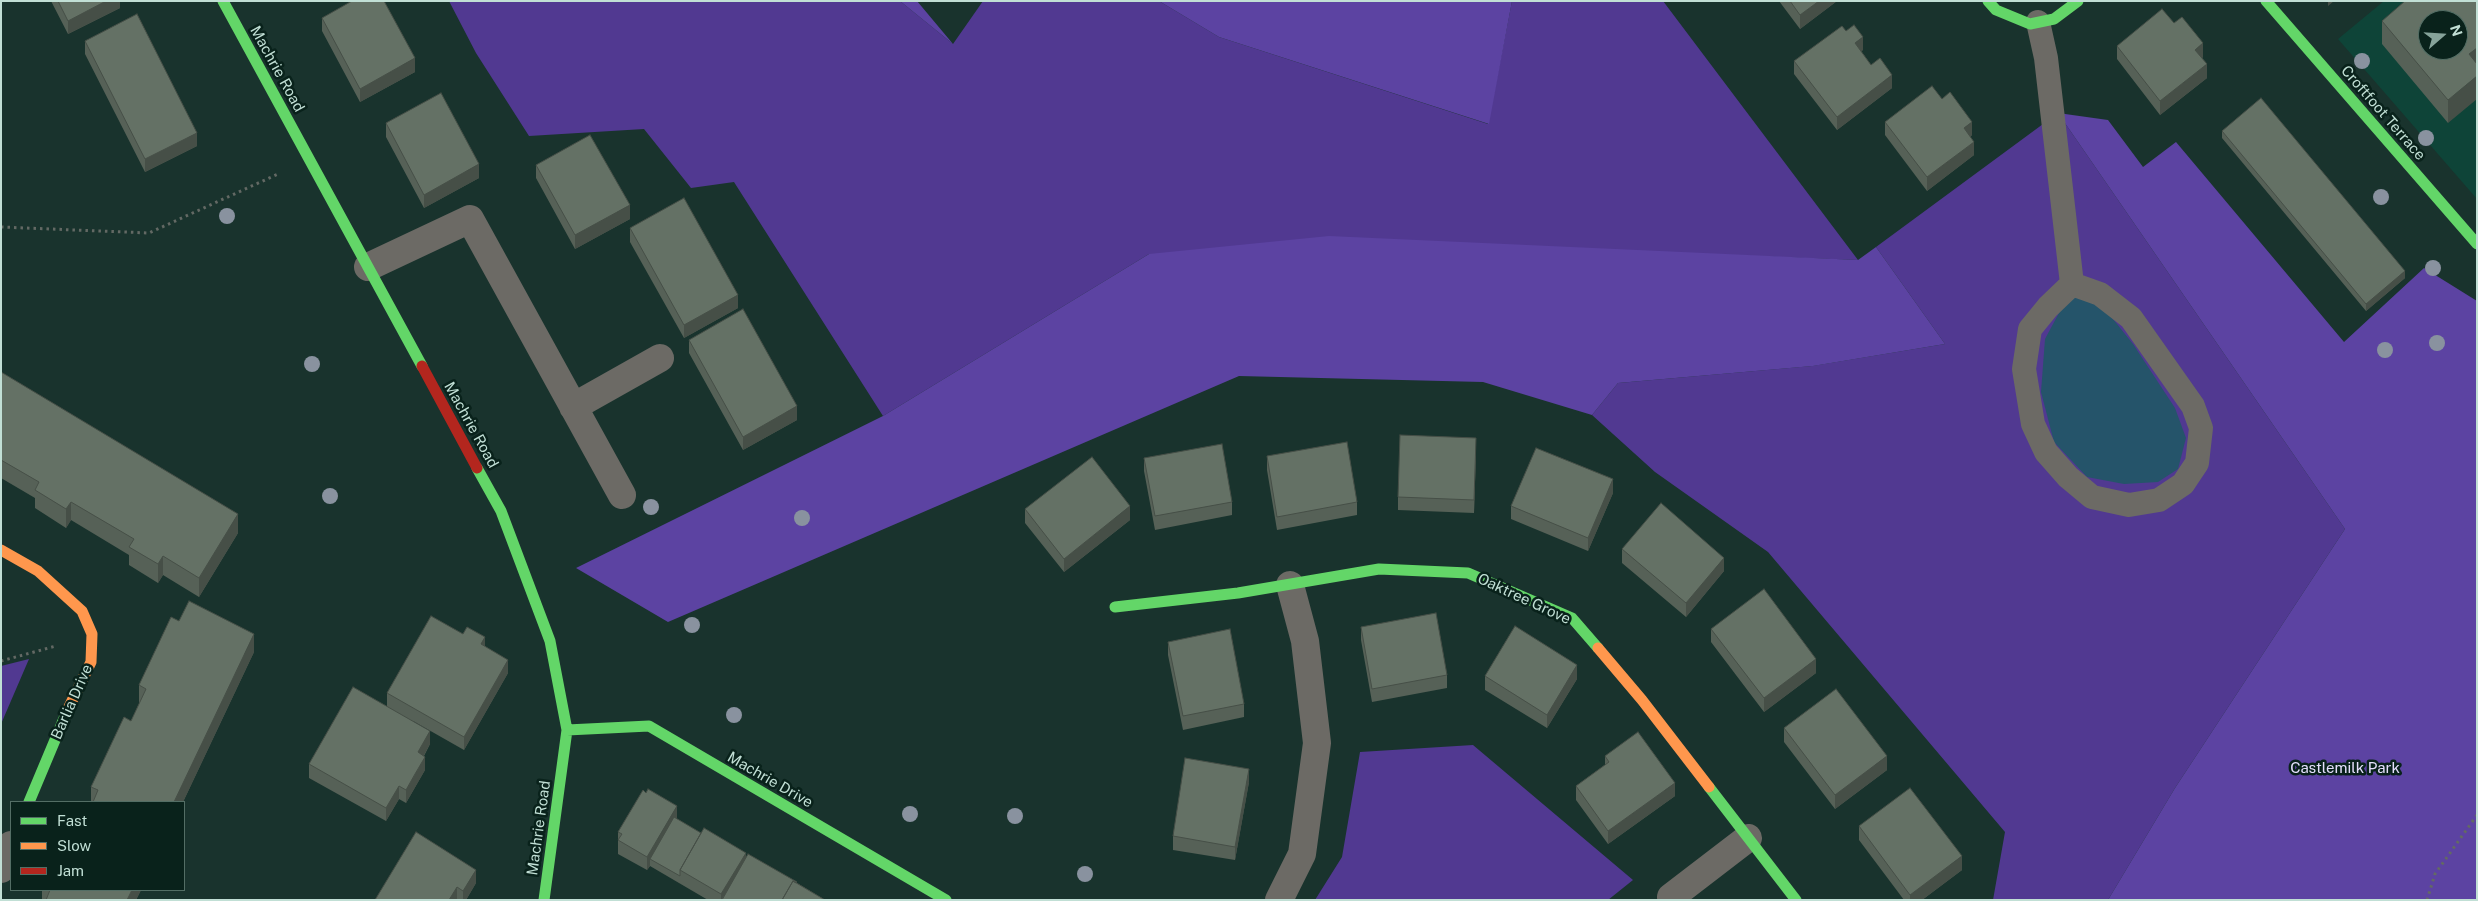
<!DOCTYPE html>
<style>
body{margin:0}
#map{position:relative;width:2478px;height:901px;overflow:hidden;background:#19332d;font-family:"Public Sans",sans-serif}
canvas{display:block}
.frame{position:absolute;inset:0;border:2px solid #c1dfd5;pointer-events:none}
.legend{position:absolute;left:10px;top:801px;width:175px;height:90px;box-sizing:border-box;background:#09221b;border:1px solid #536e65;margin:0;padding:6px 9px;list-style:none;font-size:15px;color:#c1dfd5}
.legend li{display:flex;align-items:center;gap:10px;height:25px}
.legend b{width:25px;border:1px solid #536e65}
.north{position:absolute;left:2418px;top:10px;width:50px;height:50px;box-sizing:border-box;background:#09221b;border:1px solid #536e65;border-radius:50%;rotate:71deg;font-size:14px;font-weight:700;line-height:20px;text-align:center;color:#c1dfd5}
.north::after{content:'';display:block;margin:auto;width:18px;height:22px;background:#86a39a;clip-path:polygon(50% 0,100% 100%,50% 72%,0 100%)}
</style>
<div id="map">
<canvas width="2478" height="901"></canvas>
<div class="frame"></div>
<ul class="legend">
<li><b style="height:6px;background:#63d668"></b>Fast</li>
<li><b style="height:6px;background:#ff974d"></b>Slow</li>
<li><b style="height:6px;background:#b3261e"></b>Jam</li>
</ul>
<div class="north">N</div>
</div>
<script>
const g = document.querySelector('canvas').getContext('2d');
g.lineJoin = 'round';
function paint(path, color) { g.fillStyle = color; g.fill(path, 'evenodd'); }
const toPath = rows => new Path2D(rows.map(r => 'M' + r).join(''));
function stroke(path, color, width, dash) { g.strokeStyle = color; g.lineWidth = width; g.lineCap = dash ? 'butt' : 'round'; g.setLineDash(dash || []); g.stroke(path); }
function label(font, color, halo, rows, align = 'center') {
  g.font = font + ' "Public Sans",sans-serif'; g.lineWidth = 5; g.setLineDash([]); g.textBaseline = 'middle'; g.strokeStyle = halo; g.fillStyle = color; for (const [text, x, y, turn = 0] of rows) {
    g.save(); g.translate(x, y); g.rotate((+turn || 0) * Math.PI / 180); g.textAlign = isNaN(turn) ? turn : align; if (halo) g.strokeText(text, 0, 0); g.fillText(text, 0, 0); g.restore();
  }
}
const built = toPath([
 [2384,1,2477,1,2477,199,2338,39],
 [2428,20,2458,20,2458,50,2428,50]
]);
const green = toPath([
 [449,1,900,1,953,44,983,1,1159,1,1219,37,1488,124,1512,1,1663,1,1858,260,1725,255,1149,254,883,416,734,182,691,188,644,129,529,136,476,53],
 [2058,113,2345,529,2175,788,2108,900,1993,900,2005,832,1768,552,1655,472,1592,415,1618,383,1812,366,1945,344,1876,247],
 [29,659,1,724,1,666],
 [1473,745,1633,880,1608,900,1315,900,1342,857,1360,752]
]);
const forest = toPath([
 [900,1,917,1,953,44],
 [1159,1,1512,1,1489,124,1219,37],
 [2058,113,2108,120,2143,167,2176,142,2344,342,2424,268,2477,301,2477,900,2108,900,2175,788,2345,529],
 [1329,236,1858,260,1876,247,1945,344,1813,366,1618,383,1592,415,1483,382,1239,376,668,622,576,568,883,416,1149,254]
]);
const water = toPath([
 [2079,293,2109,314,2133,344,2175,408,2186,438,2178,469,2158,482,2124,484,2087,477,2054,442,2041,392,2045,339,2060,311]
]);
const path = toPath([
 [1,227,149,233,278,174],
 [1,661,56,646],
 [2427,900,2435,874,2477,815]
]);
const lane = toPath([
 [2038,22,2046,58,2072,284,2100,294,2131,318,2193,406,2201,428,2197,463,2183,484,2159,500,2129,505,2092,497,2068,477,2046,452,2033,424,2024,369,2030,329,2048,307,2072,284]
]);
const street = toPath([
 [368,267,470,219,622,495],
 [573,407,660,358],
 [1,869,11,845],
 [1279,900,1302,854,1317,743,1305,641,1290,585],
 [1673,900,1671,897,1748,838]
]);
const fast = toPath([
 [223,1,422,366],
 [1988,1,1996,10,2030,24,2054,19,2078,1],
 [2266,1,2477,244],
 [477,468,501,511,550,641,567,730,544,900],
 [1115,607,1238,593,1379,569,1468,573,1572,618,1598,648],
 [567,730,649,726,946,900],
 [1709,787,1796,900],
 [29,802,68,709]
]);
const slow = toPath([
 [1,550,38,571,82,611,92,634,91,662,68,709],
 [1598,648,1642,700,1709,787]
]);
const jam = toPath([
 [422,366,477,468]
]);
const trees = [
 [2362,61],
 [2426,138],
 [2381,197],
 [227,216],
 [2433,268],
 [2437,343],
 [2385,350],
 [312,364],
 [330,496],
 [651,507],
 [802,518],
 [692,625],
 [734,715],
 [910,814],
 [1015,816],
 [1085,874]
];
const wall = toPath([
 [51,1,120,1,120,8,68,34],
 [1779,1,1837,1,1800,29],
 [2477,1,2448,123,2382,44,2382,21],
 [322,18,415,72,360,102,322,31],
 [1846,31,1863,50,1861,51,1871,65,1892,88,1837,130,1794,74,1794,61],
 [85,41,197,146,145,172,85,54],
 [2117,46,2203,57,2202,58,2207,78,2160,115,2117,59],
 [1942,99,1972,135,1970,137,1974,155,1927,191,1885,135,1885,122],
 [386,123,479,178,424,208,386,137],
 [2222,131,2405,278,2366,311,2222,138],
 [536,165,630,219,575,249,536,178],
 [630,228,738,308,684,338,630,242],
 [689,340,797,420,743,450,689,353],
 [1,372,238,533,199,597,163,575,158,583,129,565,129,555,71,520,66,528,35,508,35,498,1,478],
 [1476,451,1474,513,1398,510,1398,497],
 [1267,456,1357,502,1357,515,1277,530,1267,470],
 [1144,458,1232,502,1232,515,1155,530,1144,471],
 [1613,493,1588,551,1511,519,1511,506],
 [1025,509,1130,520,1064,572,1025,523],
 [1622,549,1724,571,1686,617,1622,563],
 [1361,627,1447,675,1447,688,1372,702,1361,640],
 [1711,629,1816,673,1764,712,1711,642],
 [1168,642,1244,704,1244,717,1183,730,1168,655],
 [485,646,508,673,464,750,413,721,430,744,424,756,425,770,406,803,399,799,386,821,309,778,309,764,387,706,387,693],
 [254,652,183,802,91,802,91,787,131,721,139,704,139,685],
 [1485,676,1577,679,1547,728,1485,690],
 [1784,728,1887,770,1835,809,1784,742],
 [1605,756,1675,796,1608,844,1576,800,1576,786,1605,765],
 [1249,782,1235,860,1173,850,1173,836],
 [1859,826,1962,870,1922,900,1904,900,1859,840],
 [618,832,746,858,797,883,825,900,708,900,650,866,647,870,618,854],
 [476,883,466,900,375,900],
 [42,890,141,890,136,900,42,900]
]);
const shadedWall = toPath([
 [106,1,120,1,120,8,68,34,68,21],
 [1819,1,1837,1,1800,29,1800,15],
 [2328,1,2334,1,2328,6],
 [1863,37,1863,50,1855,56,1855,43],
 [2203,43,2203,57,2195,63,2195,50],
 [2477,48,2477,70,2469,54],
 [415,58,415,72,360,102,360,89],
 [2207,64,2207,78,2160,115,2160,101],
 [1892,75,1892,88,1837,130,1837,117],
 [2477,76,2477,99,2448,123,2448,100],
 [1972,122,1972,135,1964,142,1964,128],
 [197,133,197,146,145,172,145,159],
 [1974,142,1974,155,1927,191,1927,177],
 [479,164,479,178,424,208,424,195],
 [630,205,630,219,575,249,575,235],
 [2405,271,2405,278,2366,311,2366,304],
 [738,295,738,308,684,338,684,325],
 [797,406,797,420,743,450,743,437],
 [1476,438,1476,451,1474,513,1474,500],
 [1613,479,1613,493,1588,551,1588,538],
 [71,502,71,520,66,528,66,509],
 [1130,506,1130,520,1064,572,1064,559],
 [238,514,238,533,199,597,199,578],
 [163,556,163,575,158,583,158,564],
 [1724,558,1724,571,1686,617,1686,603],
 [254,634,254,652,183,802,174,802],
 [485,637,485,651,481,644],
 [1816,659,1816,673,1764,712,1764,698],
 [508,660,508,673,464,750,464,737],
 [1577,665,1577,679,1547,728,1547,715],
 [430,731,430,744,418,766,418,752],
 [1887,756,1887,770,1835,809,1835,795],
 [425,757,425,770,406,803,406,790],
 [1249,769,1249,782,1235,860,1235,847],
 [1675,783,1675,796,1608,844,1608,831],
 [399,786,399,799,386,821,386,808],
 [677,806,677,820,650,859,650,866,647,870,647,857],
 [746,853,746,866,721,900,721,894],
 [1962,856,1962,870,1922,900,1910,900,1910,895],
 [476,870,476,883,466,900,463,900,463,891],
 [457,887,457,900,449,900],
 [132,890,141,890,136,900,127,900]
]);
const building = toPath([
 [58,1,106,1,68,21,58,1],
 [352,1,384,1,415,58,360,89,322,18,352,1],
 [1790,1,1819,1,1800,15,1790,1],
 [2405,1,2477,1,2477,48,2469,54,2477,64,2477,76,2448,100,2382,21,2405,1],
 [2428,20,2458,20,2458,50,2428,50,2428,20],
 [2162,9,2174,23,2182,17,2203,43,2195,50,2207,64,2160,101,2117,46,2162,9],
 [137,14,197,133,145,159,85,41,137,14],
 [1854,25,1863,37,1855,43,1871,65,1880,58,1892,75,1837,117,1794,61,1842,26,1846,31,1854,25],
 [1932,86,1942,99,1950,92,1972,122,1964,128,1974,142,1927,177,1885,122,1932,86],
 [441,93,479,164,424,195,386,123,441,93],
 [2261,98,2405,271,2366,304,2222,131,2261,98],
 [590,135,630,205,575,235,536,165,590,135],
 [684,198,738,295,684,325,630,228,684,198],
 [743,309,797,406,743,437,689,340,743,309],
 [1,372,238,514,199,578,163,556,158,564,129,547,134,539,71,502,66,509,35,490,39,482,1,460,1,372],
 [1400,435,1476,438,1474,500,1398,497,1400,435],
 [1347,442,1357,502,1277,517,1267,456,1347,442],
 [1222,444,1232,502,1155,516,1144,458,1222,444],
 [1536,448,1613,479,1588,538,1511,506,1536,448],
 [1092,457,1130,506,1064,559,1025,509,1092,457],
 [1661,503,1724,558,1686,603,1622,549,1661,503],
 [1764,589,1816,659,1764,698,1711,629,1764,589],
 [189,601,254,634,174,802,93,802,98,790,91,787,124,717,131,721,146,689,139,685,171,617,179,621,189,601],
 [1436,613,1447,675,1372,689,1361,627,1436,613],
 [431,616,463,634,467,627,485,637,481,644,508,660,464,737,387,693,431,616],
 [1515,626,1577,665,1547,715,1485,676,1515,626],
 [1230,629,1244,704,1183,716,1168,642,1230,629],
 [353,687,430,731,418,752,425,757,415,774,406,790,399,786,386,808,309,764,353,687],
 [1836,689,1887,756,1835,795,1784,728,1836,689],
 [1638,732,1675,783,1608,831,1576,786,1609,762,1605,756,1638,732],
 [1185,758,1249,769,1235,847,1173,836,1185,758],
 [1910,788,1962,856,1910,895,1859,826,1910,788],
 [648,789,677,806,647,857,618,840,622,834,618,832,643,790,646,793,648,789],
 [674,817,701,833,680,870,680,876,650,859,674,817],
 [704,828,746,853,721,894,680,870,704,828],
 [416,832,476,870,463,891,457,887,449,900,375,900,416,832],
 [748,854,797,882,796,883,793,881,782,900,722,900,748,854],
 [793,881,825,900,782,900,793,881],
 [50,890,132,890,127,900,46,900,50,890]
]);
const streetNames = [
 ["Machrie Road",277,69,61],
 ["Croftfoot Terrace",2383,113,49],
 ["Machrie Road",471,425,61],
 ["Oaktree Grove",1524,599,25],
 ["Barlia Drive",72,702,-66],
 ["Machrie Drive",770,780,30],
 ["Machrie Road",539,828,-82]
];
const parkNames = [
 ["Castlemilk Park",2345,768]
];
paint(built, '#0e4438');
paint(green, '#513991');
paint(forest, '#5c43a2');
paint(water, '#25546a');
stroke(path, '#636964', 3, [2.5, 4]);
stroke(lane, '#6c6a65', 24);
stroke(street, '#6c6a65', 28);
stroke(fast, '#63d668', 11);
stroke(slow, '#ff974d', 11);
stroke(jam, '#b3261e', 11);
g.fillStyle = '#89929f';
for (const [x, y] of trees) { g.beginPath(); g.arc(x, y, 8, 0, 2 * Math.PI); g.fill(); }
paint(wall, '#566157');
paint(shadedWall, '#464f47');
paint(building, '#647165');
stroke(building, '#464f47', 1);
label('15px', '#c1dfd5', '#09221b', streetNames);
label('15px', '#e5e0fd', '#09221b', parkNames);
</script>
